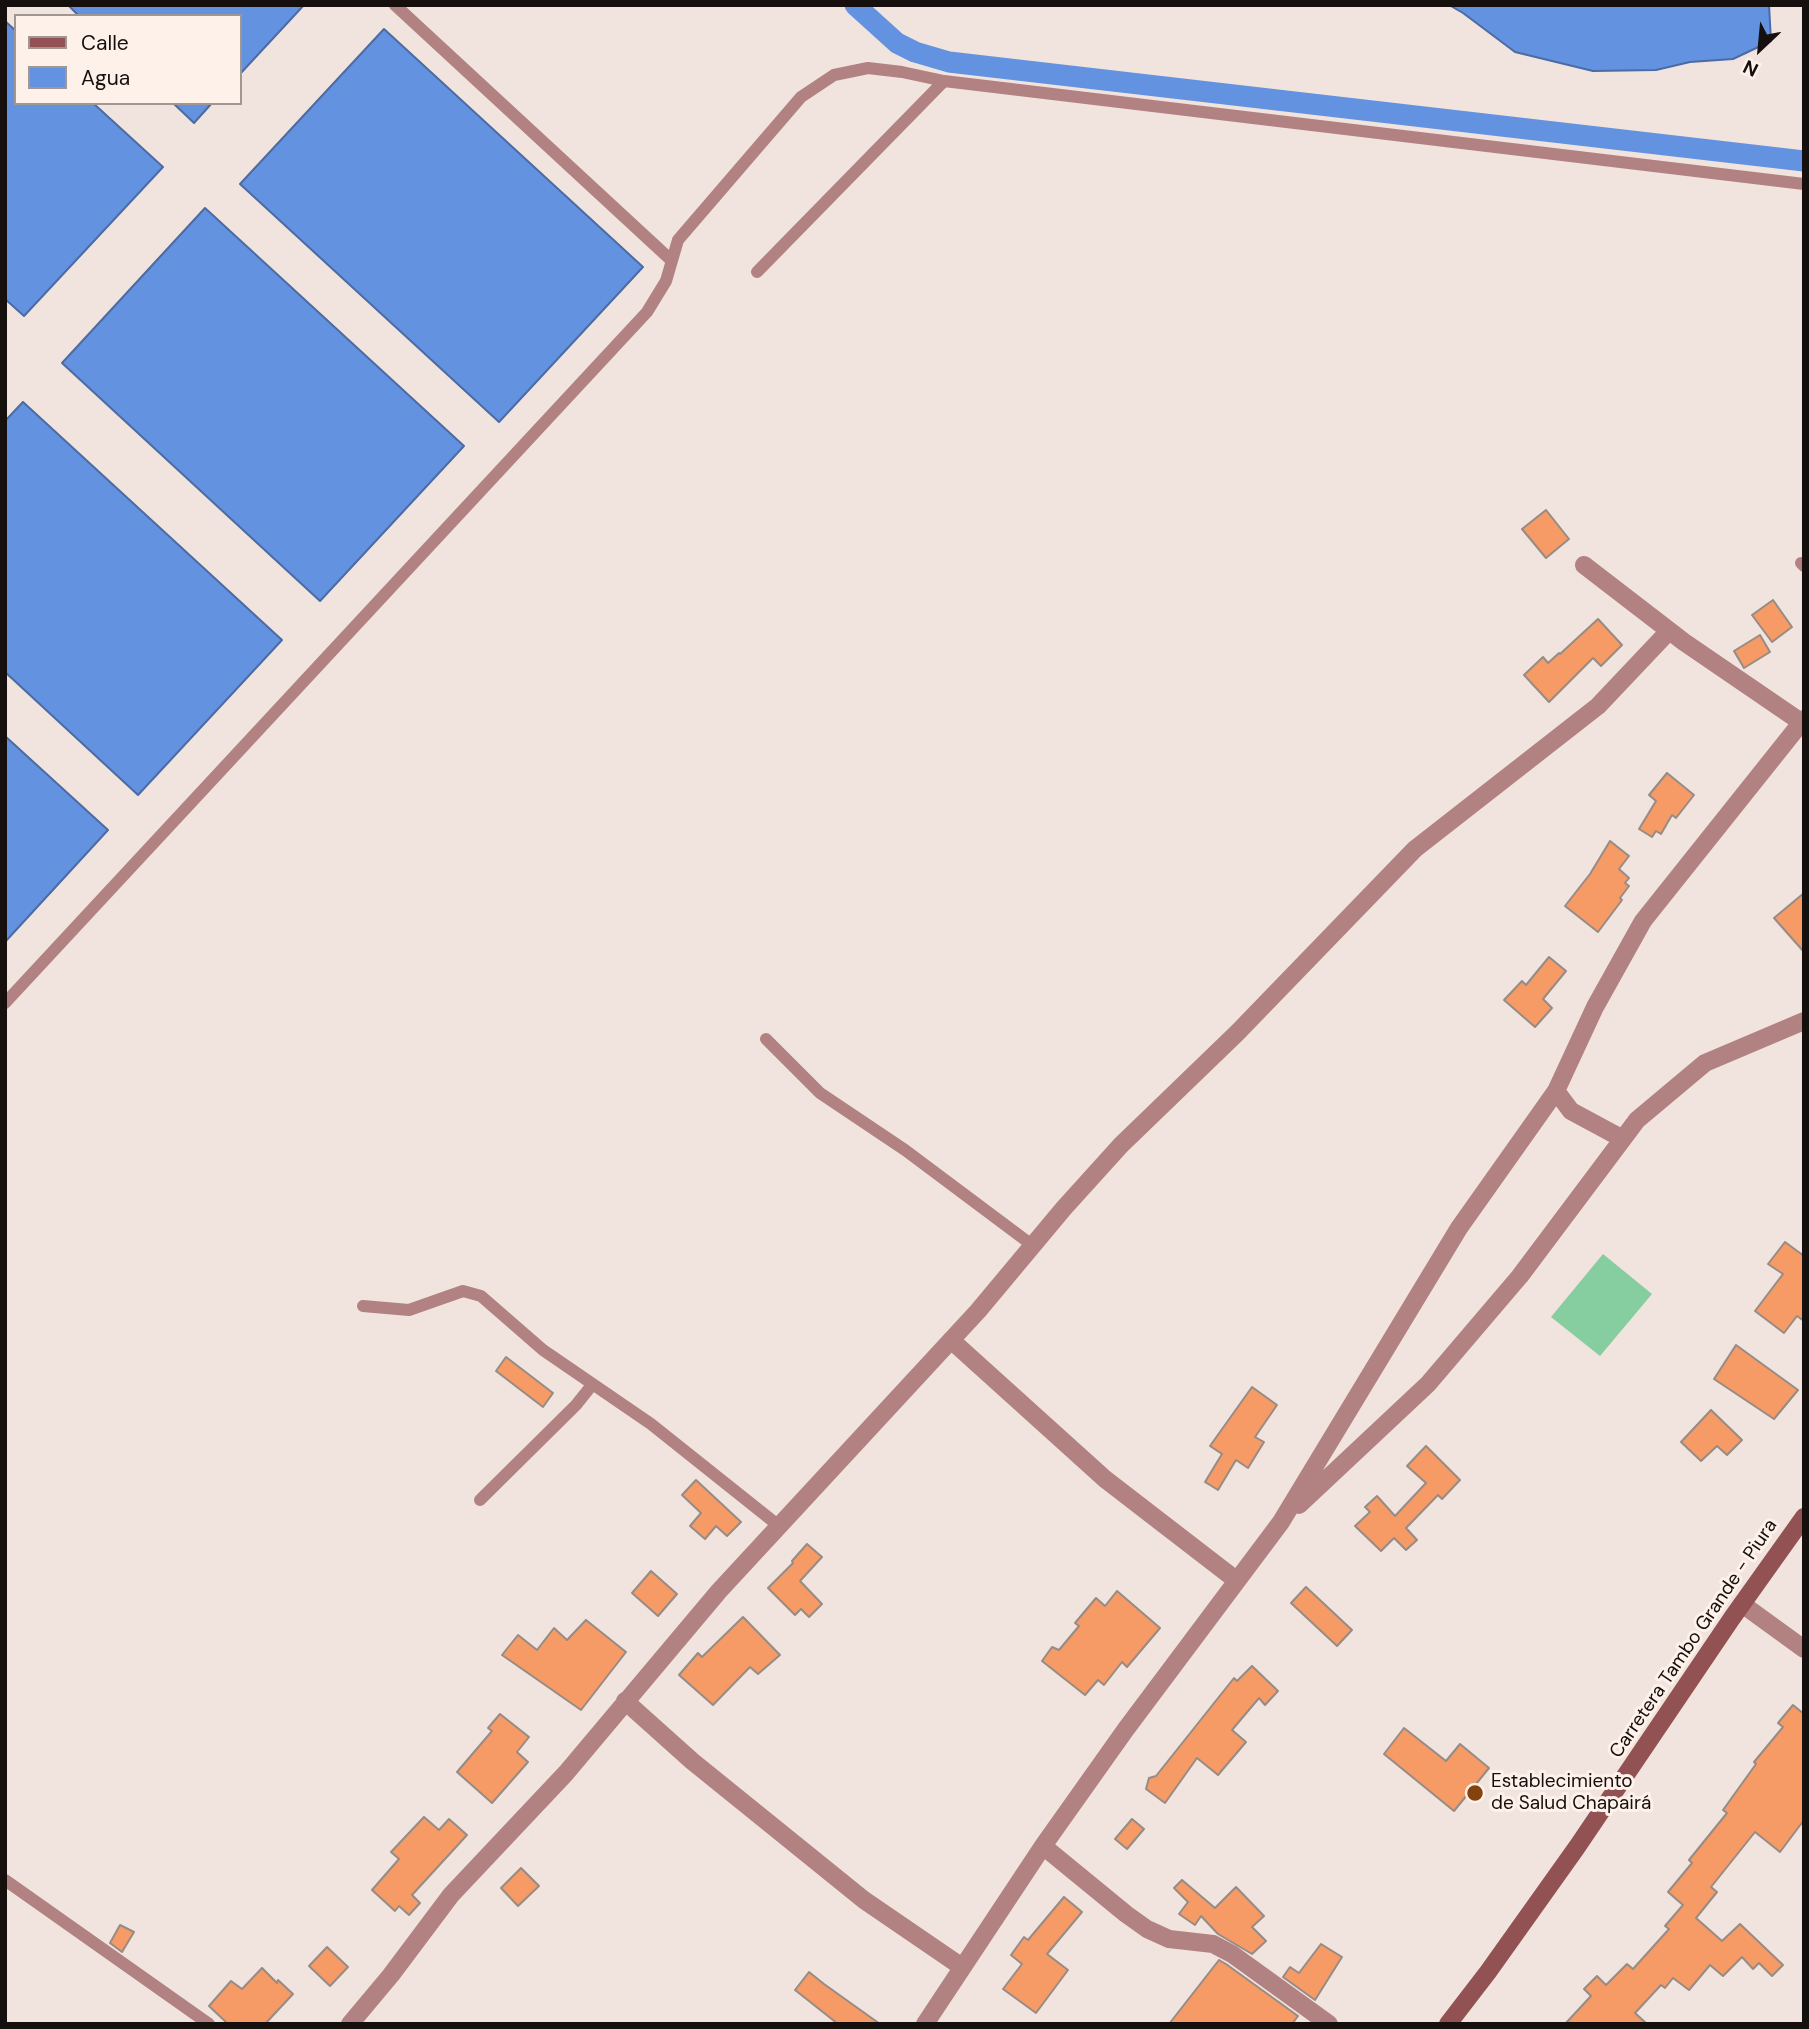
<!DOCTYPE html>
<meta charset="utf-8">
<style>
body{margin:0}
#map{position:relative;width:1809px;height:2029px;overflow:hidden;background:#f1e3dd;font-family:"DM Sans",sans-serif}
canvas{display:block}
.frame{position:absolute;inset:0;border:7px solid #15100e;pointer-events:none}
.legend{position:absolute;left:14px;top:14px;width:228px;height:91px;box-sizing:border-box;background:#fef1ea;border:2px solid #a19792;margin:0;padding:9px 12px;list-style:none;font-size:21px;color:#15100e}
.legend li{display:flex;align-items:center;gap:14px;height:35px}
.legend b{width:35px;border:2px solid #a19792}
.north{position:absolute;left:1725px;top:14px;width:70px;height:70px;-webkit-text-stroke:5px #fef1ea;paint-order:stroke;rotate:206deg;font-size:19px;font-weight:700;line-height:28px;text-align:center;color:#15100e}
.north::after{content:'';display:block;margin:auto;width:24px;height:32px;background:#15100e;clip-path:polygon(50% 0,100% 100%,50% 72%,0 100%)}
</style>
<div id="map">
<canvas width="1809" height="2029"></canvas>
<div class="frame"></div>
<ul class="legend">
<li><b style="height:9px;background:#925152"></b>Calle</li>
<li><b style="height:19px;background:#6392e1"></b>Agua</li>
</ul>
<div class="north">N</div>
</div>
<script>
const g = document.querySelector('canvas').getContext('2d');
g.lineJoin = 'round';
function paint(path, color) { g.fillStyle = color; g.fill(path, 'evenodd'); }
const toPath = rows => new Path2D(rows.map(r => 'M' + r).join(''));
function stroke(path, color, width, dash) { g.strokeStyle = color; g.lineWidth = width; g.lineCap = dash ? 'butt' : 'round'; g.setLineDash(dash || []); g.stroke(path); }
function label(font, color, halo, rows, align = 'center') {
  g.font = font + ' "DM Sans",sans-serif'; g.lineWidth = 6; g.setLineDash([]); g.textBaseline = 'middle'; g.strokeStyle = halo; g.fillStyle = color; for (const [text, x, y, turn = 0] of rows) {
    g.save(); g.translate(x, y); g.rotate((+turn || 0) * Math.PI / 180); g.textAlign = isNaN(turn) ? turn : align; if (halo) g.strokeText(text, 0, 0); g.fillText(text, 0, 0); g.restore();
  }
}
const green = toPath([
 [1603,1254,1652,1294,1600,1356,1551,1317]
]);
const water = toPath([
 [68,5,304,5,240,74,240,16,79,16,68,5],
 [1449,5,1769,5,1771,41,1733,59,1690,62,1656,70,1593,71,1515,52,1463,13,1449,5],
 [5,21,16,31,16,103,93,103,163,167,24,316,5,299,5,21],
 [384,29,643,267,499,422,240,184,384,29],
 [173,103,212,103,194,123,173,103],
 [205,208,464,446,320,601,62,363,205,208],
 [23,402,282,640,138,795,5,672,5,421,23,402],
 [5,736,108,830,5,942,5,736]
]);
const canal = toPath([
 [855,5,897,43,915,52,949,62,1804,161]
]);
const building = toPath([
 [1546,510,1569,539,1546,558,1522,529,1546,510],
 [1773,600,1792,627,1772,642,1752,615,1773,600],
 [1598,619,1622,645,1601,666,1593,658,1549,702,1524,675,1543,657,1548,663,1559,653,1560,654,1598,619],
 [1760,635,1770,652,1744,668,1734,651,1760,635],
 [1667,773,1694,795,1676,818,1672,815,1661,834,1656,831,1652,837,1639,829,1656,801,1649,795,1667,773],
 [1610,841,1629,856,1619,869,1629,878,1625,883,1629,886,1620,898,1622,900,1598,932,1565,906,1590,874,1610,841],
 [1804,893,1804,952,1774,918,1804,893],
 [1549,957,1566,971,1543,999,1552,1008,1535,1027,1504,1000,1522,981,1526,985,1549,957],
 [1785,1242,1804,1256,1804,1321,1797,1316,1784,1333,1755,1311,1783,1274,1768,1264,1785,1242],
 [1736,1345,1798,1390,1774,1419,1714,1379,1736,1345],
 [506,1357,553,1393,543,1407,496,1371,506,1357],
 [1252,1387,1277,1405,1255,1437,1264,1442,1248,1468,1236,1460,1218,1490,1205,1482,1222,1454,1210,1446,1252,1387],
 [1711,1410,1742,1440,1727,1455,1717,1446,1701,1461,1681,1442,1711,1410],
 [1426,1446,1460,1480,1442,1499,1438,1495,1406,1528,1417,1540,1406,1550,1394,1538,1381,1551,1355,1526,1370,1512,1365,1507,1377,1496,1395,1516,1426,1483,1407,1466,1426,1446],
 [696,1480,741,1522,727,1536,716,1526,705,1539,690,1526,701,1513,682,1495,696,1480],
 [807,1544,822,1557,800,1581,822,1604,809,1617,801,1609,795,1615,768,1588,793,1563,792,1561,807,1544],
 [651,1571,677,1594,658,1616,632,1593,651,1571],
 [1306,1587,1352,1630,1337,1646,1291,1603,1306,1587],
 [1117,1591,1160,1628,1127,1667,1122,1662,1104,1685,1098,1680,1085,1695,1042,1661,1052,1647,1059,1650,1079,1626,1075,1623,1096,1598,1105,1606,1117,1591],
 [743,1617,780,1655,758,1674,750,1667,713,1705,679,1675,698,1653,702,1657,743,1617],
 [586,1620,626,1652,581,1710,502,1655,518,1635,537,1650,554,1628,567,1640,586,1620],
 [1252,1666,1278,1691,1265,1705,1259,1698,1232,1730,1246,1742,1218,1775,1197,1758,1165,1803,1146,1789,1149,1778,1156,1776,1234,1678,1237,1681,1252,1666],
 [1793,1705,1804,1714,1804,1820,1780,1852,1755,1832,1711,1887,1717,1892,1696,1918,1722,1941,1740,1924,1783,1965,1772,1976,1759,1963,1753,1969,1742,1957,1723,1976,1710,1965,1689,1990,1673,1978,1665,1988,1661,1985,1635,2013,1647,2024,1565,2024,1591,1996,1584,1989,1597,1976,1606,1985,1627,1964,1633,1969,1669,1929,1665,1926,1683,1905,1668,1892,1692,1863,1689,1860,1727,1813,1723,1810,1756,1764,1754,1762,1783,1727,1778,1723,1793,1705],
 [500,1714,529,1737,517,1752,528,1762,492,1803,457,1772,492,1731,488,1728,500,1714],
 [1404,1728,1446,1761,1460,1744,1489,1768,1454,1811,1384,1754,1404,1728],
 [424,1817,439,1830,449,1819,467,1835,412,1895,420,1903,409,1915,399,1906,395,1911,372,1890,399,1859,391,1852,424,1817],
 [1132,1819,1144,1829,1127,1849,1115,1839,1132,1819],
 [521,1868,539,1886,518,1906,501,1888,521,1868],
 [1182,1880,1215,1908,1236,1887,1264,1916,1252,1927,1266,1941,1252,1954,1218,1934,1201,1916,1195,1925,1179,1914,1188,1902,1174,1888,1182,1880],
 [1064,1897,1082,1912,1047,1954,1068,1970,1036,2013,1003,1989,1022,1964,1011,1955,1024,1937,1028,1940,1064,1897],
 [120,1925,134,1932,122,1952,110,1943,120,1925],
 [1321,1944,1342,1957,1315,2000,1283,1977,1290,1967,1299,1973,1321,1944],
 [327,1947,348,1967,330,1986,309,1966,327,1947],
 [1219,1960,1226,1964,1298,2016,1292,2024,1169,2024,1219,1960],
 [262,1968,277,1983,278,1980,293,1994,265,2024,228,2024,209,2006,231,1981,242,1989,262,1968],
 [809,1972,824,1984,880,2024,838,2024,795,1990,809,1972]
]);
const service = toPath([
 [395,5,672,261],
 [757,272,944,81],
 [1801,563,1804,566],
 [5,1003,647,312,666,281,678,240,801,97,834,75,868,68,902,72,944,81,1804,184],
 [766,1039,820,1093,905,1150,1032,1245],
 [363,1306,409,1310,463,1291,481,1296,543,1350,651,1424,779,1526],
 [480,1500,576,1405,592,1385],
 [5,1880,209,2024]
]);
const minor = toPath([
 [1584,565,1684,642,1801,722],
 [1556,1091,1571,1111,1623,1139],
 [951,1340,1105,1479,1236,1580],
 [1299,1505,1428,1384,1520,1276,1637,1120,1705,1063,1804,1021],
 [1742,1604,1804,1649],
 [625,1701,692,1761,864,1900,962,1967],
 [1043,1846,1126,1914,1147,1929,1169,1939,1213,1944,1232,1954,1329,2024],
 [350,2024,391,1975,451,1895,566,1773,719,1591,978,1311,1064,1208,1121,1145,1237,1033,1415,849,1598,706,1669,631],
 [925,2024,1043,1846,1126,1729,1281,1522,1459,1228,1556,1091,1595,1007,1643,921,1804,719]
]);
const secondary = toPath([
 [1448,2024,1488,1972,1577,1847,1732,1618,1804,1517]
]);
const markers = [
 [1475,1793,9,"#84420e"]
];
const streetNames = [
 ["Carretera Tambo Grande - Piura",1694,1639,-56]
];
const poiNames = [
 ["Establecimiento",1491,1782],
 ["de Salud Chapairá",1491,1804]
];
paint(green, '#86cda0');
paint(water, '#6392e1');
stroke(water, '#4c6ba2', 2);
stroke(canal, '#6392e1', 21);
paint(building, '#f69a66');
stroke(building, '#978b85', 2);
stroke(service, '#b18281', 12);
stroke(minor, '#b18281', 18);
stroke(secondary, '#925152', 18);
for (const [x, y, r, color] of markers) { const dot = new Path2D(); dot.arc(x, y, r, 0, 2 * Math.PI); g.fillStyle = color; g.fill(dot); stroke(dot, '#fef1ea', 2.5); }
label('19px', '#15100e', '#fef1ea', streetNames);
label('19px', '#15100e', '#fef1ea', poiNames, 'left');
</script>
